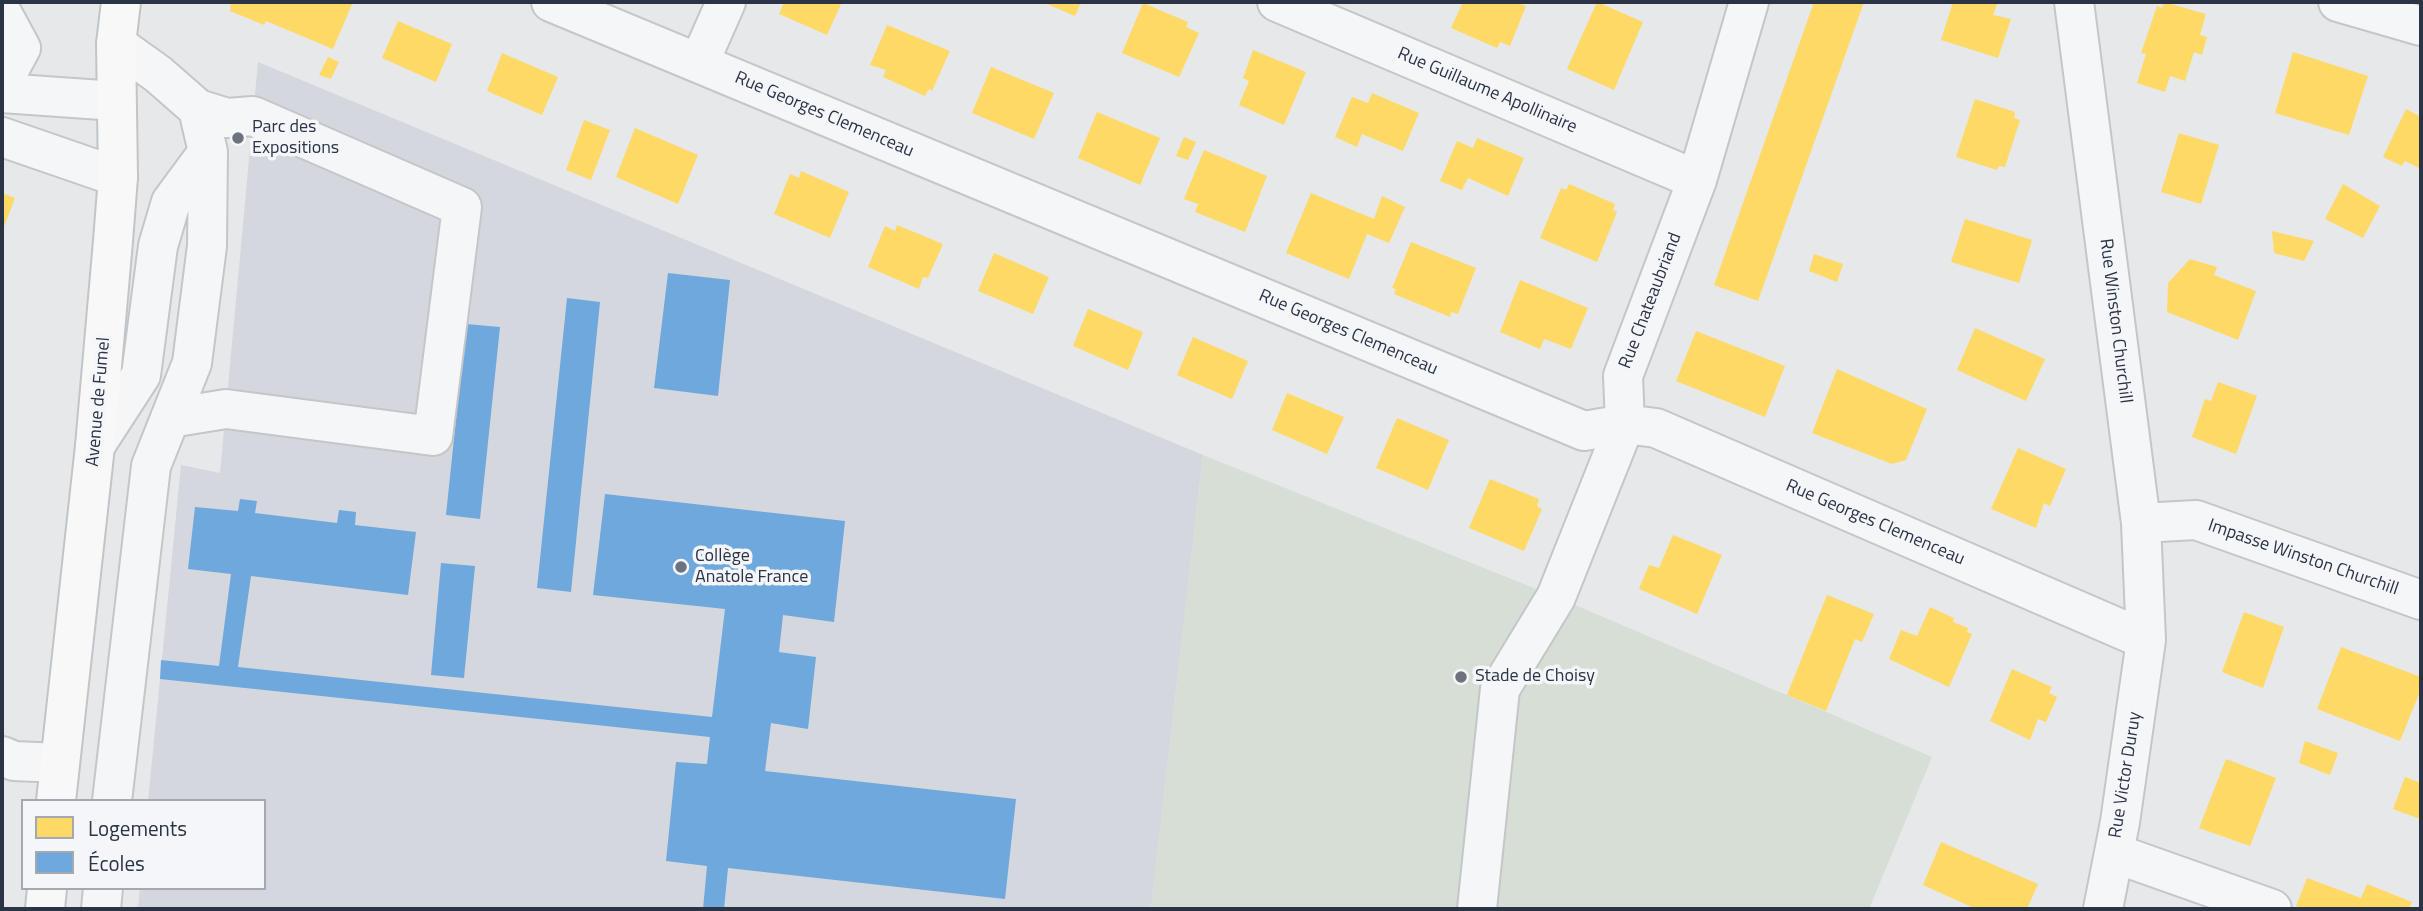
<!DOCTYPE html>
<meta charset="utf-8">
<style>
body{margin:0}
#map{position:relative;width:2423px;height:911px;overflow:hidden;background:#e6e8ea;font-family:"Titillium Web",sans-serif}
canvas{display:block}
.frame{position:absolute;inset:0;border:4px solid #2b3445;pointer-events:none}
.legend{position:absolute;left:21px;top:799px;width:245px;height:91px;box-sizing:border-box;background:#f4f6f9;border:2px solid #a4a8b1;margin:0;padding:9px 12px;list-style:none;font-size:21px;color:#2b3445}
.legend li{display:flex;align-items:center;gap:14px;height:35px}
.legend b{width:35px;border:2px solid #a4a8b1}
</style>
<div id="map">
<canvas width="2423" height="911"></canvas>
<div class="frame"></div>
<ul class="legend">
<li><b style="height:19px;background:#ffd966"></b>Logements</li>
<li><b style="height:19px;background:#6fa8dc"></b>Écoles</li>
</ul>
</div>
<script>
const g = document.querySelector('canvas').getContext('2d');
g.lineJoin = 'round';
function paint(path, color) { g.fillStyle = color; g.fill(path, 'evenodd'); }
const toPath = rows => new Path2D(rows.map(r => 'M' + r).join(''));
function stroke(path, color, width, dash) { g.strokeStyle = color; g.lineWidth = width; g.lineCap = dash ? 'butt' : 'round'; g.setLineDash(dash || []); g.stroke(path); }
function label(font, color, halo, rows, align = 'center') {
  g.font = font + ' "Titillium Web",sans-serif'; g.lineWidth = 7; g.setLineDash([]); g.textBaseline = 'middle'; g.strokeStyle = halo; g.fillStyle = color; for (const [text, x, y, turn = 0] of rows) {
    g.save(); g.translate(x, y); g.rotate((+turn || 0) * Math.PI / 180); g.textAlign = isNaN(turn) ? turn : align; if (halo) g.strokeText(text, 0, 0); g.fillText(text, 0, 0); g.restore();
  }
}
const built = toPath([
 [258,62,1203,455,1151,909,1118,907,1114,909,138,909,140,888,264,888,264,801,148,801,181,465,220,473]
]);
const green = toPath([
 [1203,455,1556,597,1932,757,1869,909,1151,909]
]);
const homes = toPath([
 [231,2,353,2,333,49,266,21,264,25,230,11],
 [784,2,842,2,827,35,779,14],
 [1042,2,1081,2,1075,16],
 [1463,2,1515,2,1526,6,1510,46,1500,42,1497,48,1451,28],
 [1597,2,1643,22,1614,90,1567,69],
 [1814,2,1864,2,1758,301,1714,285],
 [1953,2,1998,2,1993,15,2011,19,1998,58,1941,40],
 [2164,2,2206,14,2200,35,2207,37,2202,55,2194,52,2185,81,2170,76,2165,92,2137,83,2146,54,2141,53,2157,6,2162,8],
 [1143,3,1188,22,1186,27,1199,33,1179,77,1122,53],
 [398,21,452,44,436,82,382,58],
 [887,25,950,51,932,91,929,89,925,96,883,77,886,70,870,65],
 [1253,50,1306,72,1284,125,1239,105,1249,81,1243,78],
 [2293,52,2368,76,2349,135,2275,113],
 [502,53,558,77,542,115,487,91],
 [328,57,339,62,331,79,319,75],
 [991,67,1054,93,1034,139,972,113],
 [1372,93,1419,113,1403,151,1362,134,1357,147,1335,137,1352,97,1368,103],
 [1975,99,2015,112,2014,118,2020,120,2005,167,1999,166,1997,170,1956,157],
 [2406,109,2421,117,2421,169,2405,161,2402,166,2383,157],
 [1097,112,1160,138,1140,185,1078,158],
 [584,120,610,130,591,180,566,170],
 [635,128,698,155,678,204,616,177],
 [2179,133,2219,145,2201,204,2161,192],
 [1184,137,1196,142,1188,160,1176,156],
 [1477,138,1524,158,1508,196,1468,178,1462,190,1440,181,1457,141,1473,148],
 [1204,150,1267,176,1245,232,1195,212,1198,204,1184,199],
 [801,171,849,192,830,238,774,214,790,174,799,178],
 [1569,184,1615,204,1613,210,1617,212,1597,262,1540,238,1561,188,1566,190],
 [2343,184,2380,206,2363,238,2325,219],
 [2,193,15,198,2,232],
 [1311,193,1374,219,1382,196,1405,207,1389,243,1367,234,1349,279,1286,253],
 [1965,219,2032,240,2019,283,1951,262],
 [897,225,943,244,928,278,923,277,919,289,868,267,885,226,895,231],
 [2272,231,2314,241,2304,261,2274,253],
 [1411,242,1476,268,1458,314,1451,312,1450,317,1394,294,1396,289,1392,288],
 [994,253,1049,277,1033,314,978,291],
 [1814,254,1843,264,1837,282,1809,271],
 [2190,259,2217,267,2214,275,2256,291,2238,340,2167,312,2168,283],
 [1520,280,1588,308,1571,349,1544,339,1540,349,1500,332],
 [1088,309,1143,332,1128,370,1073,346],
 [1975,328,2045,359,2026,401,1957,370],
 [1696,331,1785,366,1765,417,1676,381],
 [1193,337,1248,361,1232,399,1177,375],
 [1837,369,1927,409,1906,460,1892,464,1812,433],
 [2218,382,2257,396,2236,454,2192,437,2205,399,2211,401],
 [1287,393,1344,417,1327,454,1272,430],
 [1397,418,1449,440,1428,490,1376,468],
 [2018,448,2066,469,2050,506,2044,503,2036,528,1991,509],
 [1490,479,1539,499,1537,506,1542,509,1524,551,1469,528],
 [1673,535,1722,555,1697,614,1639,589,1649,565,1659,568],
 [1827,595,1874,614,1862,642,1855,639,1826,711,1787,695],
 [1930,607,1954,618,1953,622,1968,628,1967,632,1972,634,1949,687,1889,659,1901,630,1917,636],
 [2244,612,2284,627,2263,688,2222,672],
 [2341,647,2421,677,2421,689,2400,741,2317,709],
 [2012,669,2052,687,2049,693,2057,697,2046,722,2038,719,2030,740,1990,721],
 [2305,741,2338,753,2330,775,2299,763],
 [2226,759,2276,778,2250,846,2199,828],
 [2405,777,2421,783,2420,819,2393,809],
 [1941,842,2038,884,2027,909,1976,909,1923,885],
 [2307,878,2361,898,2367,884,2412,902,2409,909,2304,909,2296,906]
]);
const schools = toPath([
 [668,273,730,280,718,396,654,388],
 [567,298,600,302,571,592,537,588],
 [466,324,500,327,480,519,446,515],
 [605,494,845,521,834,622,783,615,779,652,816,657,808,729,771,723,765,771,1016,799,1005,899,728,868,724,909,703,909,707,866,666,861,676,762,707,764,710,737,160,679,161,660,219,666,231,574,188,569,195,507,238,511,240,499,257,501,255,513,337,523,339,510,356,512,355,525,416,532,408,595,251,576,238,667,712,717,725,609,593,595],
 [441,563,475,566,464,678,431,675]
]);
const minor = toPath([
 [551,2,1584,431,1625,424,1656,428,2146,640],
 [1277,2,1697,180],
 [2074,2,2141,523,2146,640,2120,822,2103,909],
 [2338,2,2421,26],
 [2,13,21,48,2,83],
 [699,63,726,2],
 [2,93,116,101],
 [2,137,118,177],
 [170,418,226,409,433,436,462,207,253,116,227,118,198,109],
 [95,446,141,375,158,246,171,202,208,152],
 [2141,523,2196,520,2421,600],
 [2,756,14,761,60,763],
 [112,801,151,466,192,363,207,246,208,152,198,109,158,74,116,44],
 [2114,853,2272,909],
 [101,909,103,888],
 [1477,909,1500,689,1556,597,1625,424,1623,376,1697,180,1749,2]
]);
const major = toPath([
 [56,801,95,446,113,241,118,177,116,44,121,2],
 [45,909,47,888]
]);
const markers = [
 [238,138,7,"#6c737f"],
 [681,567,7,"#6c737f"],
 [1461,677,7,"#6c737f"]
];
const streetNames = [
 ["Rue Guillaume Apollinaire",1487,91,23],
 ["Rue Georges Clemenceau",824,115,23],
 ["Rue Chateaubriand",1651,301,-69],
 ["Rue Winston Churchill",2115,321,83],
 ["Rue Georges Clemenceau",1348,333,23],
 ["Avenue de Fumel",99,402,-85],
 ["Rue Georges Clemenceau",1875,523,23],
 ["Impasse Winston Churchill",2303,558,19],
 ["Rue Victor Duruy",2126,775,-81]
];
const poiNames = [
 ["Parc des",252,128],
 ["Expositions",252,149],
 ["Collège",695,557],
 ["Anatole France",695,578],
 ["Stade de Choisy",1475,677]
];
paint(built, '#d4d7dd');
paint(green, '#d6ded6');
paint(homes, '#ffd966');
paint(schools, '#6fa8dc');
stroke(minor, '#c4c6c8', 42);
stroke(major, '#c2c5c8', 42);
stroke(minor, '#f5f6f7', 38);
stroke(major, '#f8f8f8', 38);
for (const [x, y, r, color] of markers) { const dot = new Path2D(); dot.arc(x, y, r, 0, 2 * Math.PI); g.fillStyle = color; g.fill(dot); stroke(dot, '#f4f6f9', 2.5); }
label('18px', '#2b3445', '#f4f6f9', streetNames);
label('18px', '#2b3445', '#f4f6f9', poiNames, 'left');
</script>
